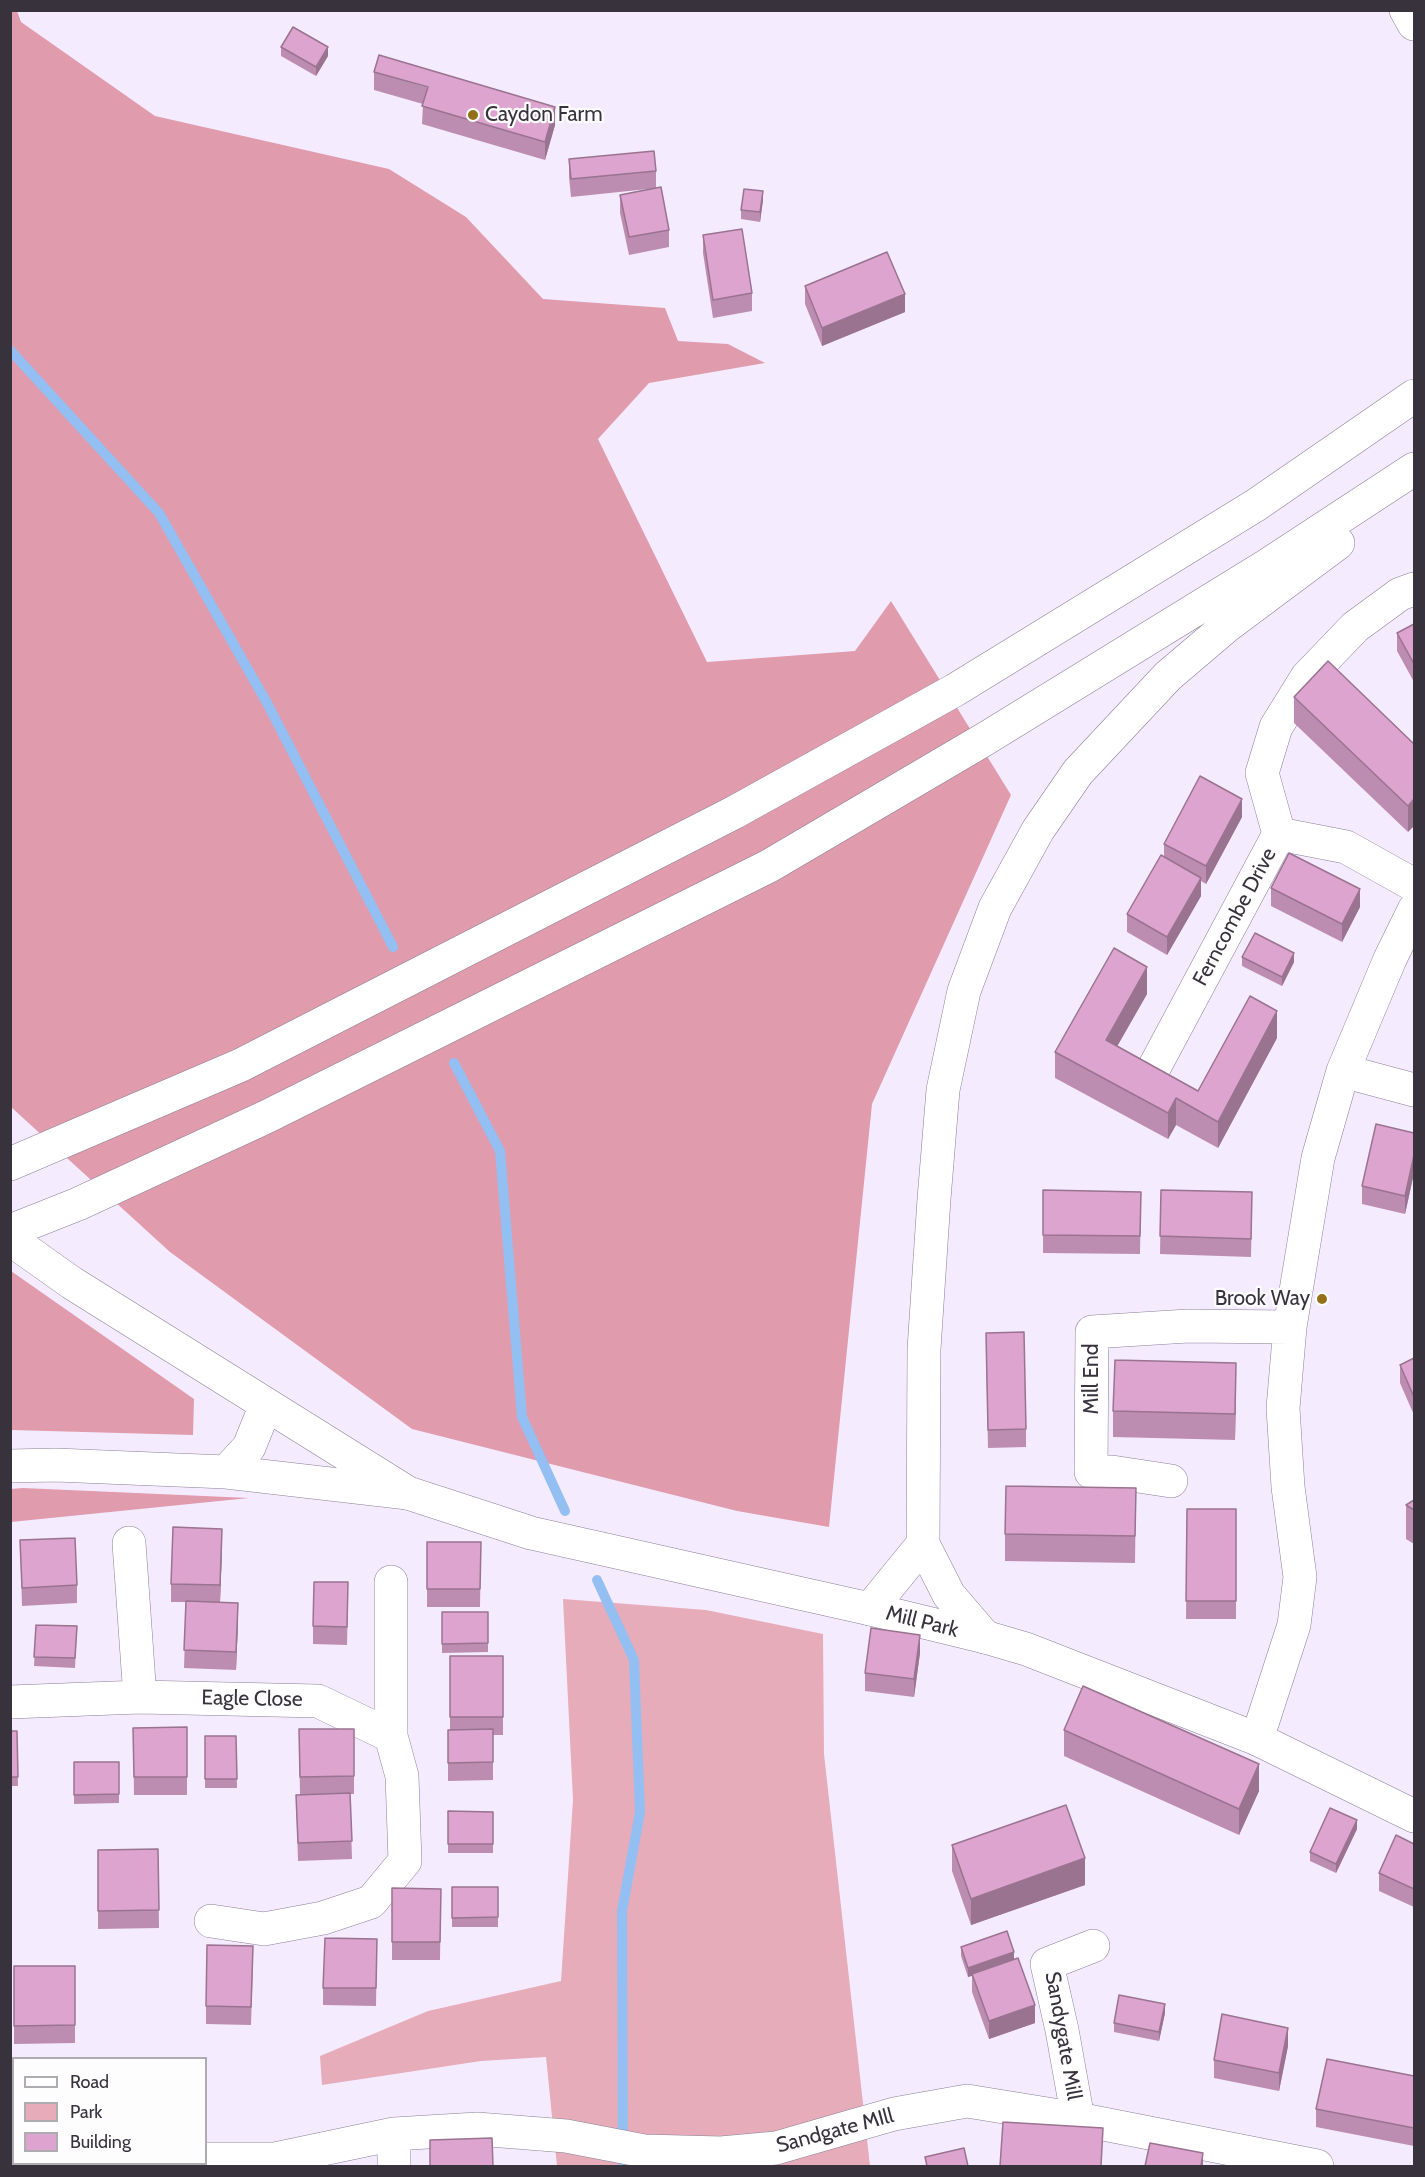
<!DOCTYPE html>
<style>
body{margin:0}
#map{position:relative;width:1425px;height:2177px;overflow:hidden;background:#f5ebff;font-family:Cabin,sans-serif}
canvas{display:block}
.frame{position:absolute;inset:0;border:12px solid #37323c;pointer-events:none}
.legend{position:absolute;left:12px;top:2057px;width:195px;height:108px;box-sizing:border-box;background:#fdfdfd;border:2px solid #aeacb0;margin:0;padding:8px 10px;list-style:none;font-size:18px;color:#37323c}
.legend li{display:flex;align-items:center;gap:12px;height:30px}
.legend b{width:30px;border:2px solid #aeacb0}
</style>
<div id="map">
<canvas width="1425" height="2177"></canvas>
<div class="frame"></div>
<ul class="legend">
<li><b style="height:8px;background:#fff"></b>Road</li>
<li><b style="height:16px;background:#e7acba"></b>Park</li>
<li><b style="height:16px;background:#dca4ce"></b>Building</li>
</ul>
</div>
<script>
const g = document.querySelector('canvas').getContext('2d');
g.lineJoin = 'round';
function paint(path, color) { g.fillStyle = color; g.fill(path, 'evenodd'); }
const toPath = rows => new Path2D(rows.map(r => 'M' + r).join(''));
function stroke(path, color, width, dash) { g.strokeStyle = color; g.lineWidth = width; g.lineCap = dash ? 'butt' : 'round'; g.setLineDash(dash || []); g.stroke(path); }
function label(font, color, halo, rows, align = 'center') {
  g.font = font + ' Cabin,sans-serif'; g.lineWidth = 4.5; g.setLineDash([]); g.textBaseline = 'middle'; g.strokeStyle = halo; g.fillStyle = color; for (const [text, x, y, turn = 0] of rows) {
    g.save(); g.translate(x, y); g.rotate((+turn || 0) * Math.PI / 180); g.textAlign = isNaN(turn) ? turn : align; if (halo) g.strokeText(text, 0, 0); g.fillText(text, 0, 0); g.restore();
  }
}
const green = toPath([
 [563,1599,706,1610,823,1634,824,1754,870,2166,557,2166,546,2057,481,2061,322,2085,320,2056,428,2011,561,1981,573,1800]
]);
const forest = toPath([
 [10,11,17,11,21,22,155,116,389,169,466,217,543,299,665,308,678,341,728,344,765,363,649,383,598,439,707,662,855,651,891,601,1011,795,872,1104,829,1527,737,1511,412,1429,170,1252,11,1107],
 [11,1271,194,1399,193,1435,11,1430],
 [23,1488,249,1498,11,1522,11,1489]
]);
const stream = toPath([
 [10,350,159,513,267,703,393,947],
 [454,1063,500,1151,522,1417,565,1511],
 [597,1580,634,1660,640,1812,622,1911,623,2166]
]);
const minor = toPath([
 [1406,10,1414,24],
 [1279,834,1262,773,1276,727,1307,677,1355,627,1400,594,1414,589],
 [1155,1066,1279,834,1346,847,1414,885],
 [1343,1071,1414,1090],
 [1171,1481,1112,1472,1091,1472,1092,1332,1188,1326,1290,1327],
 [129,1543,140,1697],
 [10,1702,140,1697,318,1701,391,1736,402,1776,405,1861,371,1902,323,1918,264,1929,211,1921],
 [391,1736,391,1582],
 [1257,1739,1294,1625,1300,1577,1288,1487,1283,1408,1290,1327,1318,1158,1343,1071,1390,959,1414,910],
 [10,2099,14,2100],
 [1078,2119,1062,2030,1047,1964,1093,1946],
 [394,2134,394,2166],
 [206,2159,275,2159,394,2134,477,2129,566,2136,644,2151,721,2153,776,2148,894,2114,967,2101,1078,2119,1317,2166]
]);
const secondary = toPath([
 [10,1239,72,1283,408,1493,531,1533,870,1609,985,1637,1026,1649,1257,1739,1414,1816]
]);
const trunk = toPath([
 [10,1164,241,1065,735,812,955,690,1256,505,1414,396],
 [10,1231,78,1204,266,1117,769,866,985,739,1266,566,1414,469],
 [10,1466,56,1465,226,1472,408,1493],
 [226,1472,249,1447,266,1405],
 [870,1609,923,1544],
 [985,1637,949,1595,923,1544,924,1349,934,1199,943,1090,964,991,995,908,1038,830,1078,772,1168,676,1228,625,1338,543]
]);
const wall = toPath([
 [281,47,328,56,316,76,281,56],
 [374,72,555,125,545,160,422,124,423,104,374,90],
 [569,159,656,171,656,188,669,230,669,247,629,255,620,213,620,195,648,189,571,197,569,177],
 [763,200,760,222,741,219,741,210],
 [703,235,752,293,752,311,713,318,703,253],
 [805,286,905,312,822,346,805,304],
 [1414,624,1414,682,1397,651,1397,633],
 [1294,697,1414,744,1408,832,1294,723],
 [1242,817,1206,884,1201,881,1201,896,1167,955,1127,932,1127,914,1164,857,1164,844],
 [1271,888,1360,907,1342,942,1271,906],
 [1242,957,1294,962,1282,986,1242,966],
 [1147,994,1117,1046,1198,1091,1277,1038,1218,1148,1176,1125,1168,1139,1055,1078,1055,1052],
 [1414,1133,1414,1173,1405,1214,1362,1204,1362,1186],
 [1043,1190,1141,1192,1140,1254,1043,1253],
 [1161,1190,1252,1210,1251,1257,1160,1254],
 [986,1351,1026,1429,1026,1447,988,1448],
 [1414,1358,1414,1415,1400,1383,1400,1365],
 [1236,1389,1235,1440,1113,1437,1113,1411],
 [1136,1488,1135,1563,1005,1561,1005,1534],
 [1414,1500,1414,1544,1406,1539,1406,1505],
 [1187,1509,1236,1509,1236,1619,1186,1619],
 [20,1540,77,1585,77,1603,22,1606],
 [427,1542,481,1542,480,1607,427,1607],
 [222,1547,220,1602,238,1621,236,1670,184,1668,186,1602,171,1602,171,1584],
 [348,1600,347,1645,313,1644,313,1626],
 [442,1612,488,1612,488,1652,442,1653],
 [36,1625,77,1626,75,1668,34,1666],
 [920,1653,914,1697,865,1691,865,1673],
 [450,1656,503,1656,503,1735,493,1735,493,1780,448,1781,448,1730,450,1730],
 [187,1727,187,1795,134,1795,133,1728],
 [299,1729,354,1729,354,1794,350,1794,352,1859,298,1861,296,1795,300,1795],
 [1064,1730,1259,1791,1239,1835,1064,1756],
 [10,1731,17,1731,18,1786,10,1786],
 [205,1736,236,1736,237,1788,205,1788],
 [74,1762,119,1762,119,1803,74,1804],
 [448,1811,493,1812,493,1853,448,1853],
 [1357,1829,1336,1873,1310,1861,1310,1852],
 [1414,1844,1414,1907,1379,1891,1379,1873],
 [952,1845,1085,1885,971,1925,952,1871],
 [158,1849,159,1928,98,1929,98,1850],
 [452,1887,498,1887,498,1927,452,1927],
 [392,1888,441,1889,440,1960,392,1960],
 [377,1939,376,2006,323,2005,323,1988],
 [961,1947,1014,1959,1035,2023,989,2039,972,1992,972,1976,968,1977,961,1956],
 [253,1964,251,2025,206,2024,206,2006],
 [14,1966,75,1966,75,2043,14,2044],
 [1165,2013,1159,2041,1114,2032,1114,2023],
 [1288,2046,1279,2091,1214,2078,1214,2060],
 [1414,2076,1414,2146,1316,2127,1316,2109]
]);
const shadedWall = toPath([
 [328,47,328,56,316,76,316,67],
 [555,107,555,125,545,160,545,142],
 [763,191,763,200,760,222,760,212],
 [905,294,905,312,822,346,822,328],
 [1242,799,1242,817,1206,884,1206,866],
 [1414,799,1414,826,1408,832,1408,806],
 [1201,878,1201,896,1167,955,1167,937],
 [1360,889,1360,907,1342,942,1342,924],
 [1294,953,1294,962,1282,986,1282,977],
 [1147,967,1147,994,1106,1066,1106,1040],
 [1277,1011,1277,1038,1218,1148,1218,1122],
 [1176,1098,1176,1125,1168,1139,1168,1113],
 [1414,1155,1414,1173,1405,1214,1405,1196],
 [1236,1363,1236,1389,1235,1440,1235,1414],
 [222,1529,222,1547,220,1603,220,1585],
 [238,1603,238,1621,236,1670,236,1652],
 [920,1635,920,1653,914,1697,914,1679],
 [1259,1764,1259,1791,1239,1835,1239,1809],
 [1357,1820,1357,1829,1336,1873,1336,1864],
 [1085,1858,1085,1885,971,1925,971,1899],
 [1014,1952,1014,1961,968,1977,968,1968],
 [1165,2004,1165,2013,1159,2041,1159,2032],
 [1035,2005,1035,2023,989,2039,989,2021],
 [1288,2028,1288,2046,1279,2091,1279,2073],
 [1203,2153,1203,2166,1201,2166]
]);
const building = toPath([
 [293,27,328,47,316,67,281,47,293,27],
 [379,55,555,107,545,142,422,106,428,87,374,72,379,55],
 [654,151,656,171,571,179,569,159,654,151],
 [661,187,669,230,629,237,620,195,661,187],
 [744,189,763,191,760,212,741,210,744,189],
 [742,229,752,293,713,300,703,235,742,229],
 [887,252,905,294,822,328,805,286,887,252],
 [1414,624,1414,664,1397,633,1414,624],
 [1328,661,1414,744,1414,799,1408,806,1294,697,1328,661],
 [1200,776,1242,799,1206,866,1164,844,1200,776],
 [1289,853,1360,889,1342,924,1271,888,1289,853],
 [1161,855,1201,878,1167,937,1127,914,1161,855],
 [1255,933,1294,953,1282,977,1242,957,1255,933],
 [1114,948,1147,967,1106,1040,1198,1091,1250,996,1277,1011,1218,1122,1176,1098,1168,1113,1055,1052,1114,948],
 [1376,1124,1414,1133,1414,1155,1405,1196,1362,1186,1376,1124],
 [1043,1190,1141,1192,1140,1236,1043,1235,1043,1190],
 [1161,1190,1252,1192,1251,1239,1160,1236,1161,1190],
 [1024,1332,1026,1429,988,1430,986,1333,1024,1332],
 [1414,1358,1414,1397,1400,1365,1414,1358],
 [1115,1360,1236,1363,1235,1414,1113,1411,1115,1360],
 [1006,1486,1136,1488,1135,1536,1005,1534,1006,1486],
 [1414,1500,1414,1510,1406,1505,1414,1500],
 [1187,1509,1236,1509,1236,1601,1186,1601,1187,1509],
 [173,1527,222,1529,220,1585,171,1584,173,1527],
 [75,1538,77,1585,22,1588,20,1540,75,1538],
 [427,1542,481,1542,480,1589,427,1589,427,1542],
 [314,1582,348,1582,347,1627,313,1626,314,1582],
 [186,1601,238,1603,236,1652,184,1650,186,1601],
 [442,1612,488,1612,488,1643,442,1644,442,1612],
 [36,1625,77,1626,75,1658,34,1657,36,1625],
 [871,1628,920,1635,914,1679,865,1673,871,1628],
 [450,1656,503,1656,503,1717,450,1717,450,1656],
 [1083,1686,1259,1764,1239,1809,1064,1730,1083,1686],
 [187,1727,187,1777,134,1777,133,1728,187,1727],
 [299,1729,354,1729,354,1776,300,1777,299,1729],
 [493,1729,493,1762,448,1763,448,1730,493,1729],
 [10,1731,17,1731,18,1777,10,1777,10,1731],
 [205,1736,236,1736,237,1779,205,1779,205,1736],
 [74,1762,119,1762,119,1794,74,1795,74,1762],
 [350,1793,352,1841,298,1843,296,1795,350,1793],
 [1066,1805,1085,1858,971,1899,952,1845,1066,1805],
 [1330,1808,1357,1820,1336,1864,1310,1852,1330,1808],
 [448,1811,493,1812,493,1844,448,1844,448,1811],
 [1396,1835,1414,1844,1414,1889,1379,1873,1396,1835],
 [158,1849,159,1910,98,1911,98,1850,158,1849],
 [452,1887,498,1887,498,1917,452,1918,452,1887],
 [392,1888,441,1889,440,1942,392,1942,392,1888],
 [1007,1931,1014,1952,968,1968,961,1947,1007,1931],
 [325,1938,377,1939,376,1988,323,1988,325,1938],
 [207,1945,253,1946,251,2007,206,2006,207,1945],
 [1018,1958,1035,2005,989,2021,972,1974,1018,1958],
 [14,1966,75,1966,75,2025,14,2026,14,1966],
 [1119,1995,1165,2004,1159,2032,1114,2023,1119,1995],
 [1222,2014,1288,2028,1279,2073,1214,2060,1222,2014],
 [1327,2059,1414,2076,1414,2128,1316,2109,1327,2059],
 [1003,2122,1103,2128,1101,2166,1000,2166,1003,2122],
 [10,2127,14,2127,14,2163,36,2163,35,2166,10,2166,10,2127],
 [492,2138,493,2166,430,2166,430,2140,492,2138],
 [1150,2143,1203,2153,1201,2166,1145,2166,1150,2143],
 [964,2148,968,2166,927,2166,925,2157,964,2148],
 [76,2163,108,2163,108,2166,76,2166,76,2163]
]);
const markers = [
 [473,115,6,"#937017"],
 [1322,1299,6,"#937017"]
];
const poiNames = [
 ["Caydon Farm",485,115],
 ["Brook Way",1310,1299,"right"]
];
const streetNames = [
 ["Ferncombe Drive",1235,917,-62],
 ["Mill End",1092,1379,-90],
 ["Mill Park",922,1622,14],
 ["Eagle Close",252,1699,1],
 ["Sandygate Mill",1063,2036,80],
 ["Sandgate MIll",835,2131,-15]
];
paint(green, '#e7acba');
paint(forest, '#e09bac');
stroke(stream, '#94bff2', 10);
stroke(minor, '#8a7f96', 34);
stroke(secondary, '#8a7f96', 34);
stroke(trunk, '#8a7f96', 34);
stroke(minor, '#fff', 33);
stroke(secondary, '#fff', 33);
stroke(trunk, '#fff', 33);
paint(wall, '#bd8db1');
paint(shadedWall, '#9a7390');
paint(building, '#dca4ce');
stroke(building, '#9a7390', 1.5);
for (const [x, y, r, color] of markers) { const dot = new Path2D(); dot.arc(x, y, r, 0, 2 * Math.PI); g.fillStyle = color; g.fill(dot); stroke(dot, '#fdfdfd', 2); }
label('21px', '#37323c', '#fdfdfd', poiNames, 'left');
label('21px', '#37323c', '#fdfdfd', streetNames);
</script>
